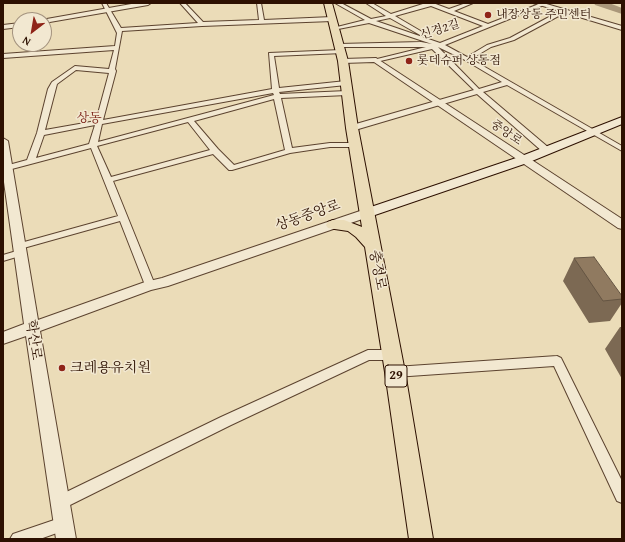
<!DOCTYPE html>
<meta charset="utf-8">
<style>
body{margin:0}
#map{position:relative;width:625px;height:542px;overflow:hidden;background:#ebdcb8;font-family:"Gentium Book Plus",serif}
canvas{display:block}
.frame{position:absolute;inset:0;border:4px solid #2d1001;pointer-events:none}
.north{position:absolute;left:12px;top:12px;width:40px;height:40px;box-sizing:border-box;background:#f2e8d1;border:1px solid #a3927e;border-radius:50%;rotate:211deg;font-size:11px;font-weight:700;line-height:16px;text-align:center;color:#2d1001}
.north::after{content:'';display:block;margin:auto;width:14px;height:18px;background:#8f2418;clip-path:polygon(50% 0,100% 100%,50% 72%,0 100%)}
</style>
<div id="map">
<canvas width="625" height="542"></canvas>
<div class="frame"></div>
<div class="north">N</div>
</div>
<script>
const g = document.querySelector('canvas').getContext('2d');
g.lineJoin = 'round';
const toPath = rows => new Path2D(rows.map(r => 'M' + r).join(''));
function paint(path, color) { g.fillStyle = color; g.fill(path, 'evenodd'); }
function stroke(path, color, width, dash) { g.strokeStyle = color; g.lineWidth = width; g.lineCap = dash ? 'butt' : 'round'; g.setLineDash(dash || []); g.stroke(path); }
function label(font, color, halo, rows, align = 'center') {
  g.font = font + ' "Gentium Book Plus","Noto Serif KR",serif'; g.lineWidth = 3; g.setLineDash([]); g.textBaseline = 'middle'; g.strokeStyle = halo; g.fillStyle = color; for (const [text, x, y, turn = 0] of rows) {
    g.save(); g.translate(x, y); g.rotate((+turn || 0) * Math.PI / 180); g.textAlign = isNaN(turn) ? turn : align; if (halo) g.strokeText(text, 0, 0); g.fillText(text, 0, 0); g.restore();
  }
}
const river = toPath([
 [594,3,609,3,622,8,622,14,595,5,594,3]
]);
const minor = toPath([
 [102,3,106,3,121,28,198,23,180,3,185,3,203,22,259,20,257,3,261,3,264,20,332,17,335,19,332,21,202,26,122,31,115,69,116,71,103,120,272,89,269,53,341,50,344,52,343,53,274,56,279,88,346,81,349,83,346,85,279,92,280,94,347,91,350,93,347,95,281,98,292,148,330,143,355,143,359,145,355,147,330,147,290,153,232,170,229,170,213,154,113,181,155,285,154,288,150,289,146,288,145,285,120,221,20,249,17,248,15,246,17,244,118,216,91,148,8,170,4,168,5,166,27,160,37,133,48,89,52,82,75,66,109,69,114,50,3,58,3,54,115,46,117,33,102,3],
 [76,70,109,73,96,121,45,130,57,84,76,70],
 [273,93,274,95,98,142,102,124,273,93],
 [274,99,285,150,234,165,218,149,194,121,274,99],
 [188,122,210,150,111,177,97,146,188,122],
 [95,125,89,144,36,158,44,135,95,125],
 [335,3,341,3,371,19,386,16,366,3,372,3,391,14,426,3,433,3,449,9,466,3,473,3,454,11,488,24,539,4,544,5,445,45,467,57,487,45,510,38,562,10,566,10,566,12,514,40,491,47,471,59,622,146,622,151,507,85,483,92,549,148,549,152,543,152,477,94,355,130,349,130,349,126,474,90,432,49,376,62,373,60,426,47,337,47,337,45,339,44,421,42,432,44,369,23,333,30,333,28,365,20,335,3],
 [431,6,483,26,440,43,376,21,390,18,420,35,424,35,424,33,395,16,431,6],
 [438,47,465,60,502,82,479,89,438,47],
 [20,250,25,253,23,255,3,261,3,255,20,250],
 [368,350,392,350,396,352,398,355,396,358,392,360,369,360,231,425,64,508,59,510,54,508,52,503,54,498,221,417,368,350],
 [557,356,561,358,622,481,622,503,617,501,554,366,395,377,391,376,389,372,391,368,395,367,557,356],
 [63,517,68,519,70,524,68,529,40,539,10,539,13,534,63,517]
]);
const tertiary = toPath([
 [137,3,151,3,148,5,44,23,44,20,41,20,137,3],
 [533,3,543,3,622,26,622,30,533,3],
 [20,23,20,27,3,29,3,25,20,23],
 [376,58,622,219,622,229,618,228,374,62,343,63,339,61,343,59,376,58],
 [3,138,8,141,38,320,145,282,162,278,363,210,367,209,371,210,373,213,371,216,168,286,151,290,40,331,76,539,56,539,26,336,3,344,3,332,24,324,3,175,3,138]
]);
const secondary = toPath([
 [622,117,622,124,527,163,372,216,367,217,362,216,360,213,362,210,519,157,622,117]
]);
const primary = toPath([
 [324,3,332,3,348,61,358,128,405,372,433,539,409,539,385,372,365,247,356,237,348,231,328,228,326,225,328,222,333,220,344,220,362,227,346,128,338,61,324,3]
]);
const wall = toPath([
 [574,258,622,296,622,303,610,321,589,323,563,281],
 [620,327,622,327,622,379,605,349]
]);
const building = toPath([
 [594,257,622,296,622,299,603,301,574,258,594,257]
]);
const markers = [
 [488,15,4,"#8f2418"],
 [409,61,4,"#8f2418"],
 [62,368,4,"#8f2418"]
];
const farPoinames = [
 ["내장상동 주민센터",496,15],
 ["롯데슈퍼 상동점",417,61]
];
const farStreetnames = [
 ["신경2길",440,30,-18],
 ["중앙로",506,133,34]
];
const farQuarternames = [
 ["상동",89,119]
];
const shields = [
 [396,376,22]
];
const shieldNames = [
 ["29",396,376]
];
const streetNames = [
 ["상동중앙로",308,216,-19],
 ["충정로",377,270,80],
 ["학산로",33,340,81]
];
const poiNames = [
 ["크레용유치원",70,368]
];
paint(river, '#aa977a');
stroke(minor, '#5c432f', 2);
stroke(tertiary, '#5c432f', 2);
stroke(secondary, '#2d1001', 2);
stroke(primary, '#2d1001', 2);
paint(minor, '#f2e8d1');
paint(tertiary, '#f2e8d1');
paint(secondary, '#f2e8d1');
paint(primary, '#ebdcb8');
paint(wall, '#7c6953');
paint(building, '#907a60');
stroke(building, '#655543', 1);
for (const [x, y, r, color] of markers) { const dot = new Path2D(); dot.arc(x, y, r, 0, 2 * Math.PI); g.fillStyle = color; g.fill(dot); stroke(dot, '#f2e8d1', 1.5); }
label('12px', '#2d1001', '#f2e8d1', farPoinames, 'left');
label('12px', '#2d1001', '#f2e8d1', farStreetnames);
label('13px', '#7a1f14', '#f2e8d1', farQuarternames);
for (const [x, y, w] of shields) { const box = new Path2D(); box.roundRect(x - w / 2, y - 11, w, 22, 3); g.fillStyle = '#f2e8d1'; g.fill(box); stroke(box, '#2d1001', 1); }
label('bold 13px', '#2d1001', null, shieldNames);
label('14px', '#2d1001', '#f2e8d1', streetNames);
label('14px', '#2d1001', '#f2e8d1', poiNames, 'left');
</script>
